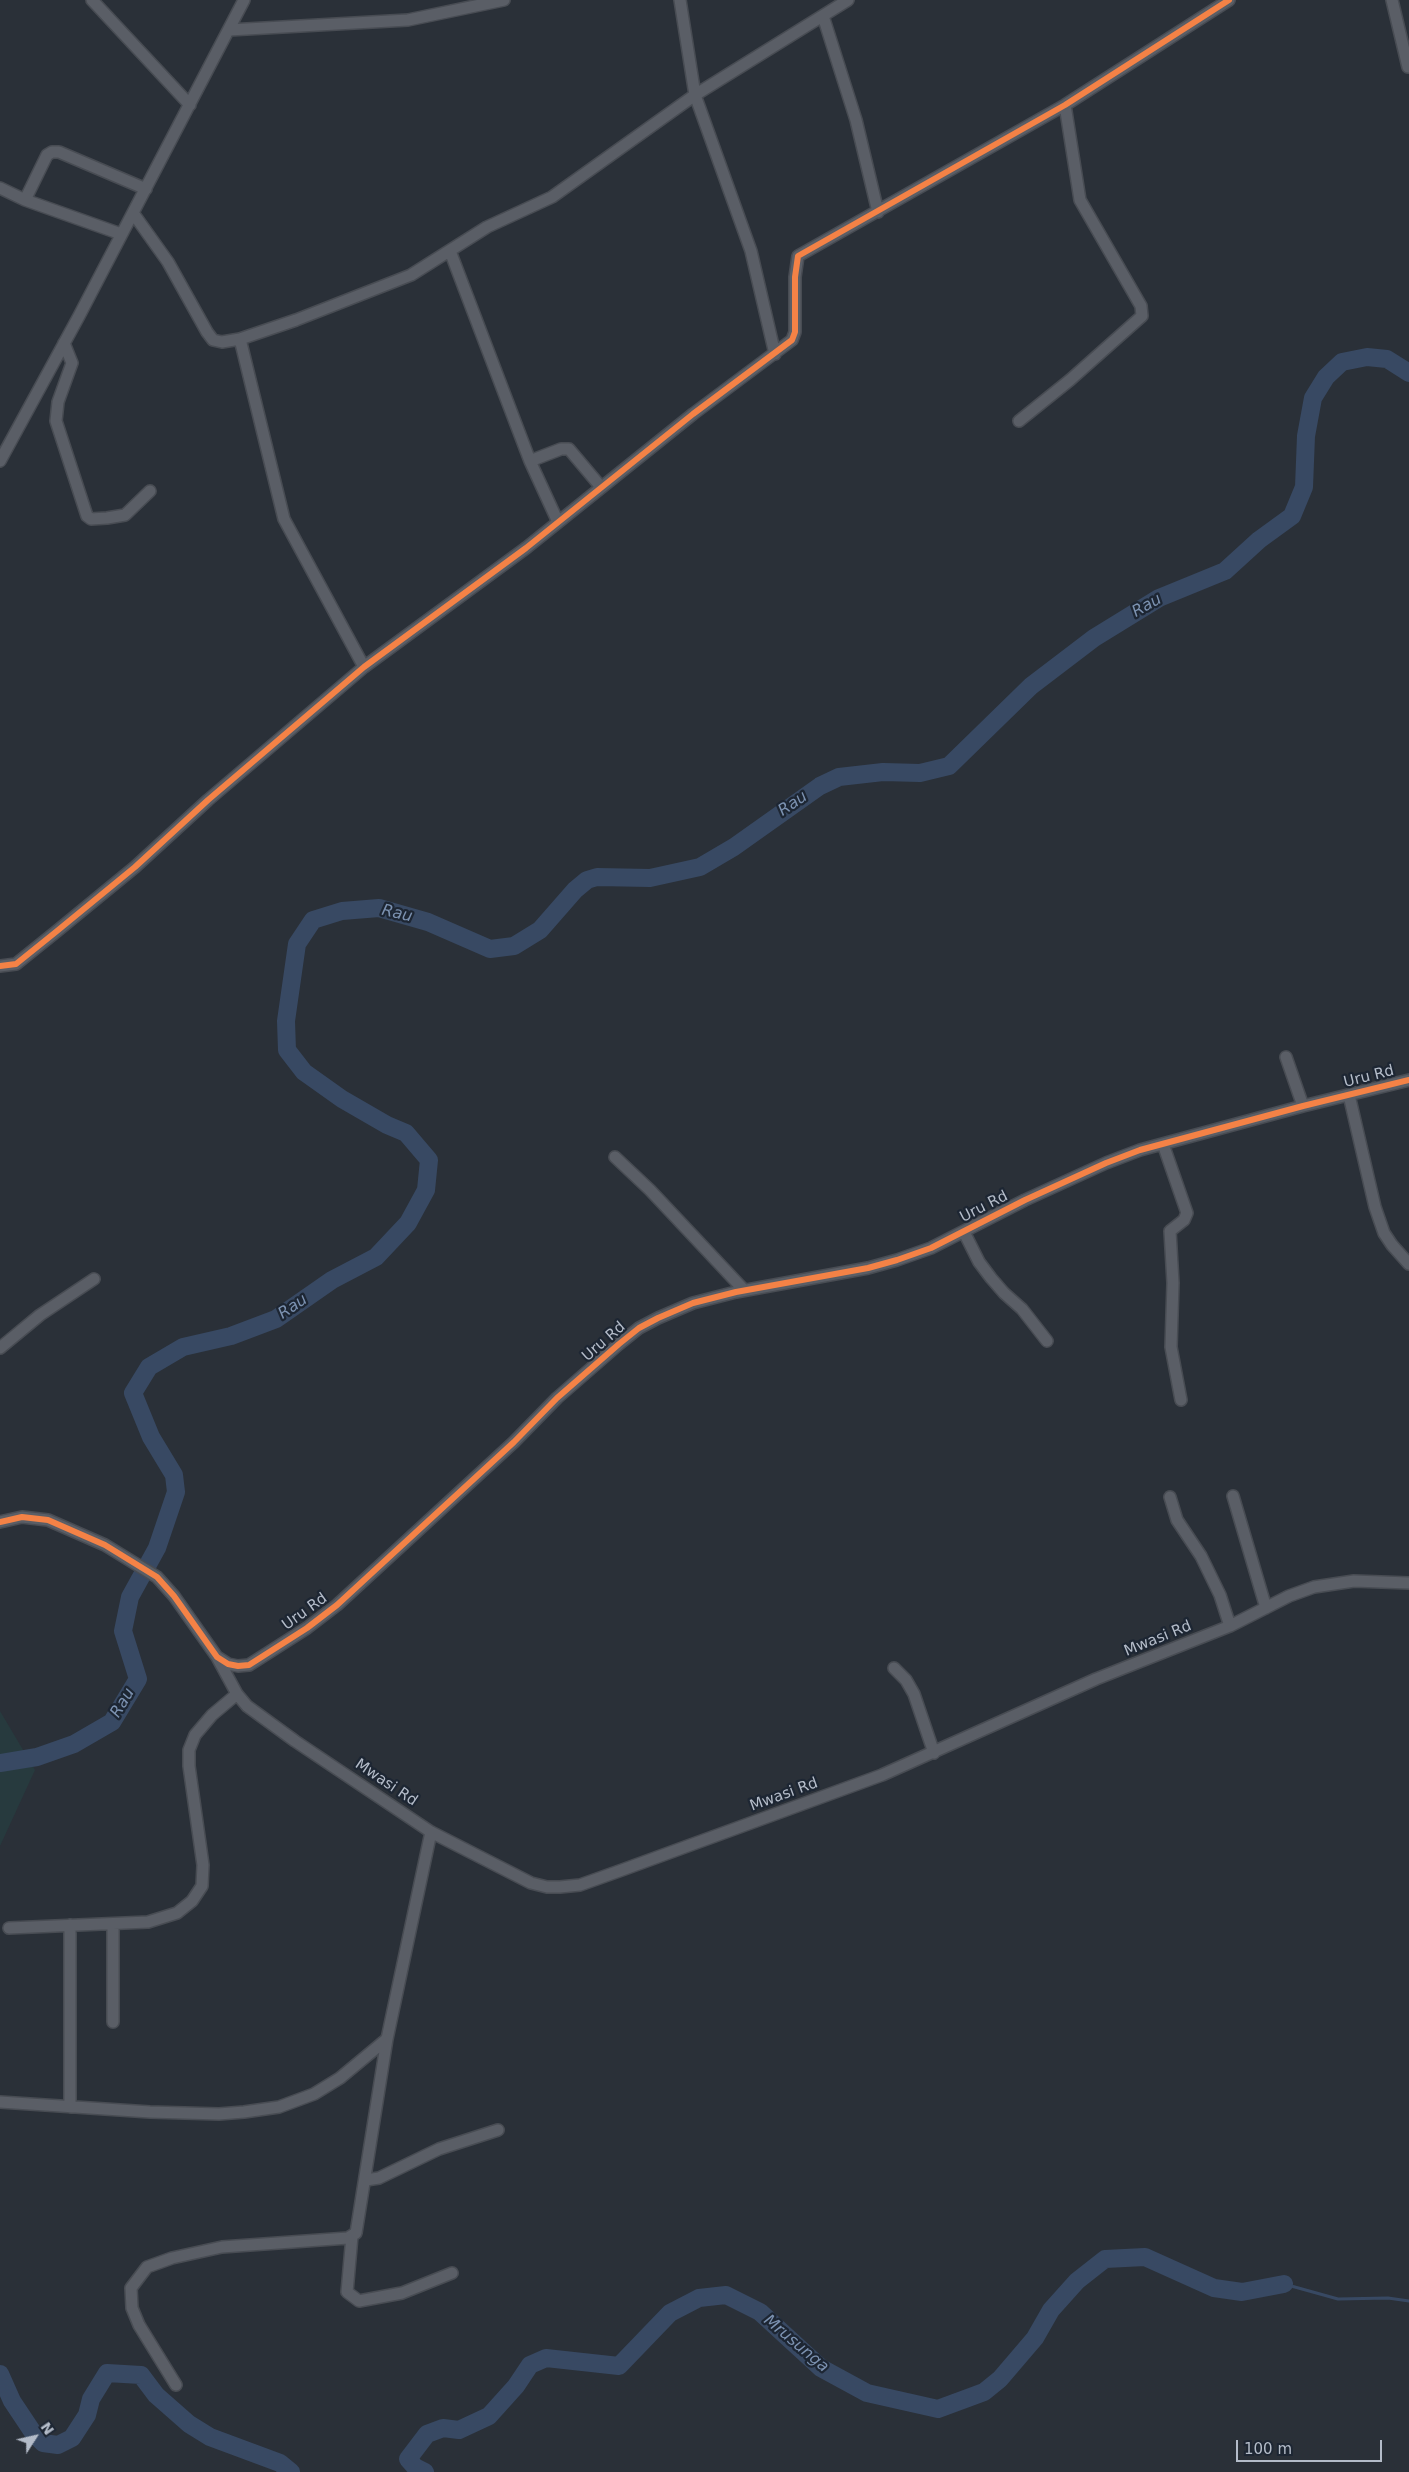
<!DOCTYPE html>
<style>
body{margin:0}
#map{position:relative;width:1409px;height:2472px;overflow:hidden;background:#2a3038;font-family:"DejaVu Sans",sans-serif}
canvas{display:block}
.north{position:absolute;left:10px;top:2412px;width:50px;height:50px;-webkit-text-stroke:4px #1d2633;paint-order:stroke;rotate:55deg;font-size:14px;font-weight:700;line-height:20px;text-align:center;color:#b4bcc9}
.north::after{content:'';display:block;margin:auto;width:18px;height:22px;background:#b4bcc9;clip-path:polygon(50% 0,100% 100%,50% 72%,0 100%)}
.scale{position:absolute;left:1236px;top:2440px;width:146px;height:22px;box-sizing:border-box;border:2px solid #b4bcc9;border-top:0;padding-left:6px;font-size:15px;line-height:18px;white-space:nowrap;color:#b4bcc9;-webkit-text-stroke:4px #1d2633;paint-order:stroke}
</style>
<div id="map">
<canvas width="1409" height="2472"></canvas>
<div class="north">N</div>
<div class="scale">100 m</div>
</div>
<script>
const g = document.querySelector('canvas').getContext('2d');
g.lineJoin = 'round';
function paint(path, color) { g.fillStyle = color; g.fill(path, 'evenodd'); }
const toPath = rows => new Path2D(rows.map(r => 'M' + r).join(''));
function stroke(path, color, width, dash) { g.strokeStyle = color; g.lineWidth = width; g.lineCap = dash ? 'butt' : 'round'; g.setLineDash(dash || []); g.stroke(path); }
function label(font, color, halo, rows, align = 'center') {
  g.font = font + ' "DejaVu Sans",sans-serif'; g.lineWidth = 4.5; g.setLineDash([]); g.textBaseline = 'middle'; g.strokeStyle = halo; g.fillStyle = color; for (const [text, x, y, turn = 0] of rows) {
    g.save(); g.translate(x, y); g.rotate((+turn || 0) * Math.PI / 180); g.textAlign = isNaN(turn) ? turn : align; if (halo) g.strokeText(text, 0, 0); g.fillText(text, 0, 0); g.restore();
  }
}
const green = toPath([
 [0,1711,35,1770,0,1846]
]);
const stream = toPath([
 [1284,2284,1338,2299,1388,2298,1409,2301]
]);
const river = toPath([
 [0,1763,37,1757,74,1744,112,1722,138,1679,123,1631,130,1597,157,1548,176,1492,174,1475,151,1437,133,1393,149,1367,183,1347,231,1336,276,1319,332,1280,376,1257,408,1223,426,1190,429,1160,406,1133,387,1125,342,1099,304,1072,287,1050,286,1021,297,944,313,920,342,911,379,908,428,922,490,949,514,946,540,930,575,890,587,880,597,877,650,878,700,867,734,847,820,786,839,777,883,772,920,773,949,766,1031,686,1094,638,1159,598,1225,571,1259,540,1292,516,1304,487,1306,436,1313,398,1326,377,1342,362,1367,357,1387,359,1409,373],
 [0,2374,12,2401,34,2434,43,2443,58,2445,72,2438,87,2415,91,2399,107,2373,141,2375,156,2395,189,2424,210,2437,280,2463,291,2472],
 [425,2472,415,2467,408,2459,427,2434,443,2428,459,2430,489,2416,516,2386,530,2365,546,2358,619,2366,670,2313,699,2298,726,2295,760,2312,821,2368,867,2393,938,2409,984,2392,1000,2379,1035,2338,1051,2310,1077,2281,1105,2259,1145,2257,1214,2288,1242,2292,1284,2284]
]);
const minor = toPath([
 [92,0,190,105],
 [680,0,695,95,751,251,775,354],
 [1392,0,1408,67],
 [823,16,856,120,878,212],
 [229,30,408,20,504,0],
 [0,188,25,200,121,234],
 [25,200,47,155,52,152,59,152,146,189],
 [133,213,168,262,207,332,213,340,222,342,240,339,296,320,411,275,487,227,552,197,695,95,848,0],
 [450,251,530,461,558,522],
 [240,339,284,519,364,667],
 [64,343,72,363,58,402,56,421,87,516,91,519,107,518,125,515,150,491],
 [1019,421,1070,380,1142,316,1141,306,1080,200,1065,105],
 [0,461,79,316,244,0],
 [530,461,561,449,569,449,601,487],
 [0,966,16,964,57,931,135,867,208,800,364,667,526,548,693,414,792,340,795,332,795,277,798,256,1065,105,1229,0],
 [1286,1057,1303,1106],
 [1349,1095,1375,1207,1384,1233,1392,1245,1409,1264],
 [1163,1144,1187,1213,1184,1220,1170,1231,1173,1283,1171,1347,1181,1400],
 [615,1157,650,1190,744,1290],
 [964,1232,979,1262,991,1278,1004,1293,1022,1309,1047,1341],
 [0,1348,40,1315,94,1279],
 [1233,1496,1266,1608],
 [1170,1497,1177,1520,1201,1556,1220,1595,1230,1626],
 [0,1522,22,1517,48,1520,105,1545,157,1577,174,1596,217,1657,228,1664,238,1666,249,1665,307,1628,337,1605,514,1442,557,1398,619,1344,639,1328,658,1318,693,1303,736,1292,868,1268,897,1260,931,1248,1025,1200,1106,1163,1140,1150,1303,1106,1409,1080],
 [218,1659,237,1694,247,1706,295,1741,431,1832,531,1883,547,1887,560,1887,580,1885,622,1870,882,1775,1096,1679,1230,1626,1289,1596,1314,1587,1354,1581,1409,1583],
 [894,1668,906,1680,914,1694,934,1753],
 [70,1925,70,2107],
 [9,1928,148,1922,177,1913,192,1901,202,1886,203,1865,189,1766,189,1750,195,1735,212,1715,237,1694],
 [113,2022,113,1925],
 [0,2102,150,2112,219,2114,244,2112,279,2107,314,2094,340,2078,387,2039],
 [366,2180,379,2178,439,2149,498,2130],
 [352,2236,347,2292,359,2301,402,2293,452,2273],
 [176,2385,139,2325,132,2308,131,2288,147,2267,172,2258,222,2247,348,2238,356,2233,387,2039,431,1832]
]);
const cycleway = toPath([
 [0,966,16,964,57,931,135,867,208,800,364,667,526,548,693,414,792,340,795,332,795,277,798,256,1065,105,1229,0],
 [0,1522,22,1517,48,1520,105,1545,157,1577,174,1596,217,1657,228,1664,238,1666,249,1665,307,1628,337,1605,514,1442,557,1398,619,1344,639,1328,658,1318,693,1303,736,1292,868,1268,897,1260,931,1248,1025,1200,1106,1163,1140,1150,1303,1106,1409,1080]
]);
const streetNames = [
 ["Uru Rd",1369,1077,-14],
 ["Uru Rd",984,1207,-27],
 ["Uru Rd",604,1342,-41],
 ["Uru Rd",305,1612,-36],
 ["Mwasi Rd",1158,1639,-22],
 ["Mwasi Rd",386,1783,34],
 ["Mwasi Rd",784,1795,-20]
];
const waterNames = [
 ["Rau",1147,606,-30],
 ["Rau",793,804,-34],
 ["Rau",397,914,13],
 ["Rau",293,1307,-34],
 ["Rau",123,1703,-59],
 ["Mrusunga",796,2344,40]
];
paint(green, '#273a3e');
stroke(stream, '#384963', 3);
stroke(river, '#384963', 18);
stroke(minor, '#484c53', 14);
stroke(minor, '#5a5e66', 11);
stroke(cycleway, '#f48246', 6);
label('15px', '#b4bcc9', '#1d2633', streetNames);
label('italic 16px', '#7c92b1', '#1d2633', waterNames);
</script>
